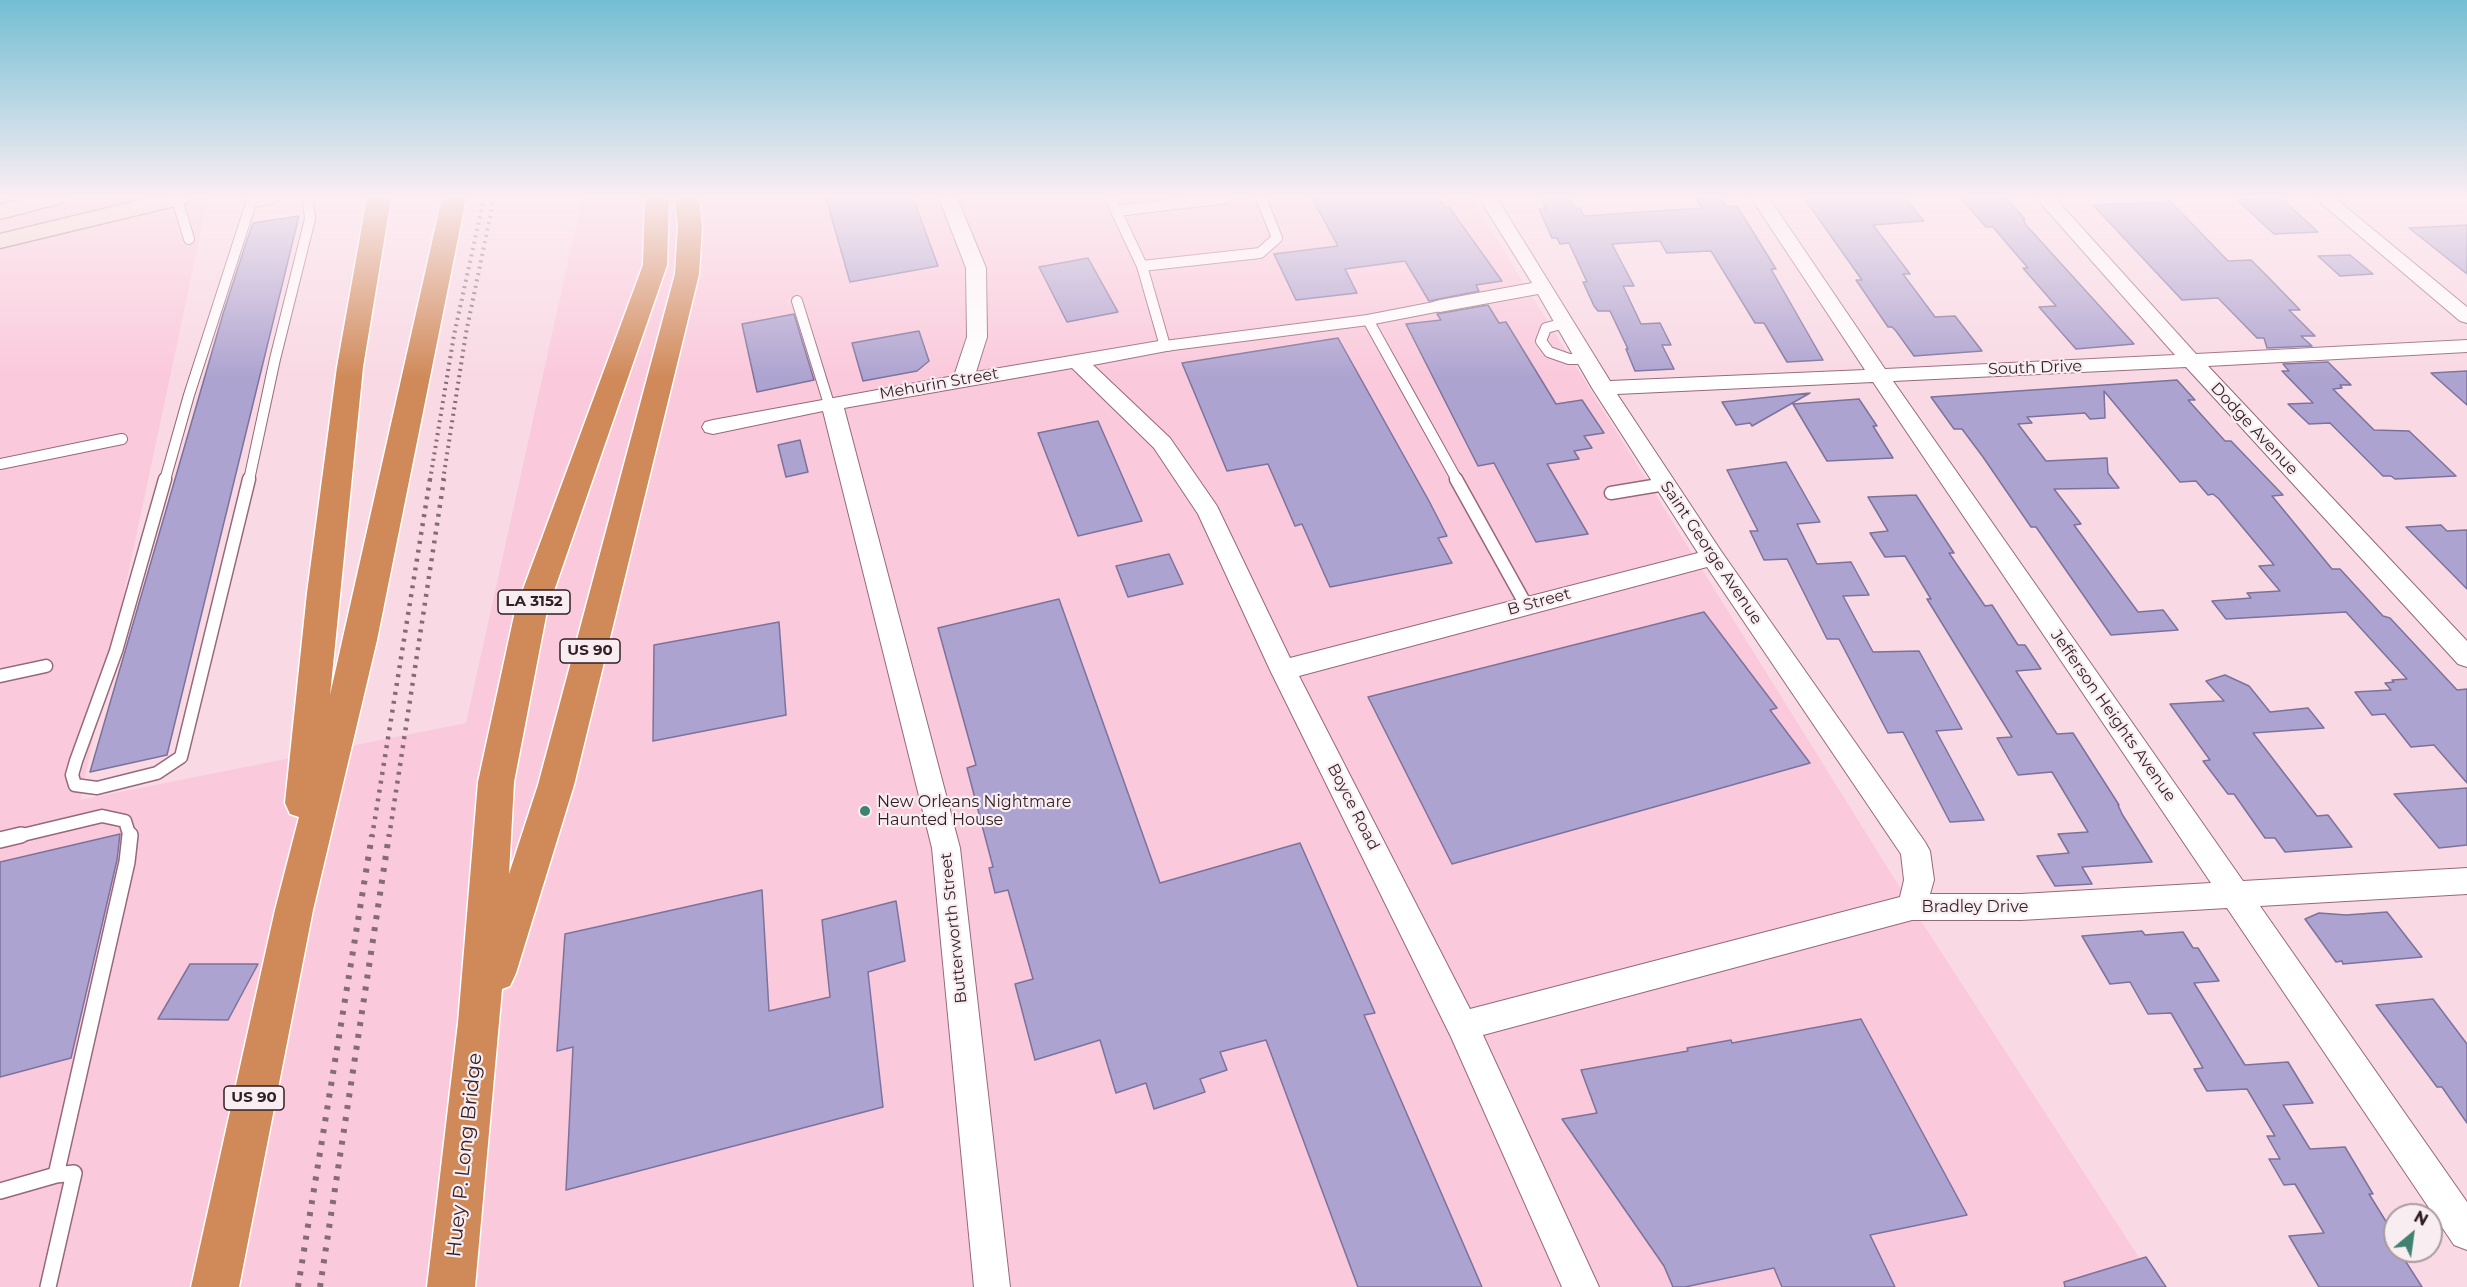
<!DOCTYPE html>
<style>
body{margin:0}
#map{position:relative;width:2467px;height:1287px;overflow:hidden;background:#f9d9e4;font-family:Montserrat,sans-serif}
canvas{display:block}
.north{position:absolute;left:2383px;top:1203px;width:60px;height:60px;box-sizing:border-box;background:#f8edf0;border:2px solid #a99b9f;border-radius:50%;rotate:29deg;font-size:16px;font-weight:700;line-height:24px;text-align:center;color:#321f26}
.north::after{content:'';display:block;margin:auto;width:21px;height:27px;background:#408171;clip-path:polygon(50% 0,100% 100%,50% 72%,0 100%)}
</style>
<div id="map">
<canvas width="2467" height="1287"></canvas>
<div class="north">N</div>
</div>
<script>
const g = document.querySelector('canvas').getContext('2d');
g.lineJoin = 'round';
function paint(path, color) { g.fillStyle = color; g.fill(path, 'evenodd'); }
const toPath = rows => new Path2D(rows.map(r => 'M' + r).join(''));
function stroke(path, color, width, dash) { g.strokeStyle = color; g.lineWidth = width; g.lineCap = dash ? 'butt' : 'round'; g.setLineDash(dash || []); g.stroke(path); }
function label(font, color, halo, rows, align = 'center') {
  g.font = font + ' Montserrat,sans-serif'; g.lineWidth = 4.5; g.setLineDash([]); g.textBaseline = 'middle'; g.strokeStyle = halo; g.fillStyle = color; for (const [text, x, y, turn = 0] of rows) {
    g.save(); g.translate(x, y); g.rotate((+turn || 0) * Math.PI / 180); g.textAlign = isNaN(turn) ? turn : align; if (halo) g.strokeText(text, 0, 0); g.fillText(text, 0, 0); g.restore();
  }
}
const built = toPath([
 [0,198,208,198,80,800,466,723,582,198,1471,198,1912,907,2158,1287,0,1287]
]);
const building = toPath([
 [826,198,913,198,938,266,850,282,826,198],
 [1312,198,1439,198,1445,208,1449,207,1502,281,1476,285,1479,291,1429,301,1405,261,1345,269,1357,293,1296,300,1274,254,1338,246,1312,198],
 [1541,198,1571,198,1575,208,1580,208,1584,216,1702,208,1696,198,1722,198,1727,207,1737,206,1776,269,1771,269,1823,360,1787,362,1764,323,1755,323,1711,251,1667,253,1660,241,1612,244,1634,286,1623,286,1641,324,1660,323,1671,345,1662,345,1674,369,1635,371,1626,349,1628,349,1610,311,1598,311,1594,306,1583,282,1587,282,1569,243,1560,244,1557,238,1552,238,1539,209,1546,209,1541,198],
 [1804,198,1905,198,1924,221,1873,225,1910,274,1903,274,1935,317,1955,316,1982,351,1914,356,1896,331,1892,327,1888,327,1856,280,1862,280,1804,198],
 [1961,198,2006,198,2025,219,2023,219,2026,225,2134,344,2076,349,2039,307,2056,306,2023,268,2028,268,1993,227,1986,227,1961,198],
 [2281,198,2318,232,2274,234,2236,199,2281,198],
 [2171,202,2228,261,2251,260,2270,279,2300,310,2289,310,2315,336,2301,336,2312,346,2267,348,2264,338,2257,338,2218,298,2182,300,2093,205,2171,202],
 [299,216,167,755,90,772,223,314,247,240,253,223,299,216],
 [2467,225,2467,274,2409,228,2467,225],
 [2350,255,2373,274,2340,276,2318,256,2350,255],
 [1088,258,1118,312,1067,322,1039,267,1088,258],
 [1488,305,1499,323,1506,322,1556,404,1582,400,1604,433,1584,436,1592,448,1574,451,1579,459,1547,464,1588,534,1536,542,1494,463,1478,466,1406,324,1441,320,1437,314,1488,305],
 [794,314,814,380,757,392,742,324,794,314],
 [919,331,929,361,917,371,863,381,852,343,919,331],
 [1338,338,1429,501,1447,536,1438,538,1452,563,1330,587,1302,524,1295,526,1268,464,1227,471,1182,363,1338,338],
 [2328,362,2351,385,2340,385,2342,388,2333,389,2374,430,2409,431,2456,476,2395,479,2391,476,2383,476,2330,423,2309,424,2288,404,2313,403,2282,371,2289,371,2283,364,2328,362],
 [2467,371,2467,405,2431,373,2467,371],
 [2177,380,2195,400,2188,400,2225,441,2231,441,2283,495,2272,496,2332,569,2340,569,2383,616,2390,618,2457,690,2467,689,2467,783,2434,745,2411,747,2385,714,2372,715,2355,692,2391,690,2385,683,2394,682,2392,680,2407,679,2346,612,2226,619,2212,601,2251,598,2247,593,2280,591,2259,566,2274,565,2219,499,2213,494,2208,495,2196,481,2180,482,2104,391,2105,418,2090,419,2085,413,2027,417,2032,423,2018,424,2046,461,2107,458,2108,473,2119,488,2054,489,2081,524,2074,525,2138,612,2163,610,2178,630,2111,635,2036,527,2031,527,1983,457,1962,429,1954,429,1931,397,2177,380],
 [1810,393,1752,426,1750,423,1736,425,1722,402,1810,393],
 [1859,399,1877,426,1873,426,1893,458,1827,461,1793,404,1859,399],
 [1098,421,1142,521,1078,536,1038,433,1098,421],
 [800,440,808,472,786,477,778,445,800,440],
 [1786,462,1820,522,1797,524,1817,564,1851,562,1869,595,1843,596,1873,652,1919,651,1962,729,1936,731,1984,820,1950,822,1903,732,1888,733,1839,639,1827,639,1787,559,1764,560,1750,531,1758,531,1727,470,1786,462],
 [1916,495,1954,553,1949,553,1985,606,1992,605,2018,645,2025,645,2041,669,2016,671,2057,734,2073,733,2119,805,2118,805,2122,814,2152,862,2082,867,2092,884,2055,886,2037,856,2069,853,2058,834,2088,832,2052,772,2018,775,1997,738,2012,737,1927,599,1931,599,1905,556,1885,557,1870,533,1888,531,1868,497,1916,495],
 [2441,525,2447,531,2467,530,2467,589,2406,527,2441,525],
 [1169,554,1183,584,1128,597,1116,566,1169,554],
 [1059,599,1160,883,1300,843,1375,1013,1364,1015,1482,1287,1358,1287,1266,1040,1220,1052,1227,1070,1200,1079,1205,1092,1154,1109,1146,1083,1116,1093,1100,1040,1035,1060,1015,984,1033,979,1008,890,995,893,989,868,993,867,967,768,976,765,938,628,1059,599],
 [1704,612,1777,708,1770,710,1810,763,1452,864,1368,697,1704,612],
 [779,622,786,715,653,741,654,645,779,622],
 [2225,675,2249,686,2270,712,2308,708,2324,728,2253,733,2317,816,2328,815,2352,847,2285,852,2275,838,2265,838,2234,794,2228,794,2203,761,2210,760,2170,704,2224,701,2206,681,2225,675],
 [2467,788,2467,845,2439,848,2394,794,2467,788],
 [120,834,117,860,71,1058,0,1077,0,862,120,834],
 [762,890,769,1011,830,997,822,920,896,901,905,961,868,972,883,1107,566,1190,573,1047,557,1051,565,934,762,890],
 [2387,912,2422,957,2343,964,2342,961,2336,962,2305,919,2319,913,2346,915,2387,912],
 [2142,931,2145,935,2183,932,2193,948,2198,948,2219,981,2194,983,2245,1065,2288,1062,2313,1103,2283,1105,2310,1149,2345,1147,2373,1194,2369,1194,2395,1236,2395,1251,2399,1251,2422,1287,2319,1287,2289,1236,2324,1233,2295,1184,2284,1185,2269,1159,2280,1159,2267,1136,2275,1136,2247,1089,2207,1091,2194,1069,2203,1068,2171,1013,2148,1014,2130,982,2110,984,2082,936,2142,931],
 [190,964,258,964,228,1020,158,1019,190,964],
 [2433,999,2467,1044,2467,1123,2442,1087,2437,1087,2376,1005,2433,999],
 [1861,1019,1967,1215,1870,1235,1895,1287,1782,1287,1774,1268,1685,1287,1673,1287,1664,1266,1562,1119,1597,1113,1581,1070,1688,1051,1687,1048,1731,1040,1732,1043,1861,1019],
 [2146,1257,2166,1287,2065,1287,2064,1282,2146,1257]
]);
const laneFar2 = toPath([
 [1110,198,1142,266,1260,253,1277,238,1261,198],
 [177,199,189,239],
 [251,203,272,198],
 [1117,211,1226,198],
 [1142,266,1165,346,1368,320],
 [797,301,829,404],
 [1440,306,1368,320,1457,480],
 [1565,323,1546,328,1541,341,1549,352,1569,359,1586,359],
 [0,464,122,439],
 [165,480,189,395,251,203],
 [249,480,275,359,310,219,308,198]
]);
const laneFar1 = toPath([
 [165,479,116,651,76,761,72,775,75,785,97,788,157,773,181,757,249,479],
 [1456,479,1526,605],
 [1611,493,1665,484],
 [0,676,46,666],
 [14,837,102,816,125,821,130,837]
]);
const lane = toPath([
 [0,840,21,835],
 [56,1175,127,862,130,835],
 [0,1191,56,1175,74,1173,48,1287]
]);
const street = toPath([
 [939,198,957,198,986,268,987,337,976,372,1165,340,1172,342,1175,346,1172,350,1093,365,1170,438,1217,506,1290,658,1698,553,1592,388,1538,294,1440,312,1433,310,1430,306,1433,302,1440,300,1532,283,1479,198,1497,198,1610,381,1865,370,1751,198,1769,198,1885,369,2175,355,2036,198,2055,198,2196,354,2467,340,2467,352,2208,366,2467,641,2467,667,2458,664,2186,367,1893,381,2243,881,2467,868,2467,894,2260,906,2467,1202,2467,1250,2454,1245,2227,908,2021,920,1912,920,1483,1035,1599,1287,1562,1287,1451,1037,1270,670,1198,514,1154,448,1072,368,844,408,960,848,1010,1287,974,1287,932,848,823,411,713,434,705,432,702,427,705,422,713,420,954,376,967,337,966,268,939,198],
 [1873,382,2211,883,2021,894,1930,894,1934,880,1930,851,1925,842,1721,551,1617,394,1873,382],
 [1707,567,1901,854,1904,880,1900,897,1470,1009,1299,676,1707,567],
 [2315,198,2335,198,2467,307,2467,323,2460,321,2315,198]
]);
const secondary = toPath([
 [25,198,64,198,61,203,0,219,0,205,25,198],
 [149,198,190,198,187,203,0,248,0,234,149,198]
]);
const highway = toPath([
 [367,198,391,198,363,367,330,695,442,198,466,198,377,640,313,910,239,1287,191,1287,275,910,299,817,290,814,285,803,307,593,337,367,367,198],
 [645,198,669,198,667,265,547,611,514,782,509,874,538,785,675,274,678,226,675,198,699,198,702,226,699,274,574,785,516,973,510,986,502,989,475,1287,427,1287,458,1023,478,782,515,611,643,265,645,198]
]);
const railFar2 = toPath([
 [430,480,454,335,484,198],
 [443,480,466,333,494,198]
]);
const railFar1 = toPath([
 [372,837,430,479],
 [389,837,444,479]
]);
const rail = toPath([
 [298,1287,372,835],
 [320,1287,389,835]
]);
const markers = [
 [865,811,6,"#408171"]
];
const shields = [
 [534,602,72],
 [590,651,60],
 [254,1098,60]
];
const shieldNames = [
 ["LA 3152",534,602],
 ["US 90",590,651],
 ["US 90",254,1098]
];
const streetNames = [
 ["South Drive",2035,368,-2],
 ["Mehurin Street",939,384,-10],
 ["Dodge Avenue",2254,429,47],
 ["Saint George Avenue",1711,553,56],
 ["B Street",1539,602,-15],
 ["Jefferson Heights Avenue",2113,716,55],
 ["Boyce Road",1353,807,63],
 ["Bradley Drive",1975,907],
 ["Butterworth Street",954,928,-96]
];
const poiNames = [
 ["New Orleans Nightmare",877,802],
 ["Haunted House",877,820]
];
const nearStreetnames = [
 ["Huey P. Long Bridge",465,1155,-84]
];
paint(built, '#fac9db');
paint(building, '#ada3d0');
stroke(building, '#7c729c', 1.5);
stroke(laneFar2, '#97687a', 12);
stroke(laneFar1, '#97687a', 15);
stroke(lane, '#97687a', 18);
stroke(street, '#97687a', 2);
stroke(secondary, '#97687a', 3);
stroke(highway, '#fff', 3);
stroke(laneFar2, '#fff', 10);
stroke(laneFar1, '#fff', 12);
stroke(lane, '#fff', 15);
paint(street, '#fff');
paint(secondary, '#f1dccd');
paint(highway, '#d08a59');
stroke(railFar2, '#846c75', 4, [2, 4.5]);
stroke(railFar1, '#846c75', 4.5, [3, 6]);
stroke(rail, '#846c75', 6, [4, 8]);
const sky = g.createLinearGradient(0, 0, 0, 378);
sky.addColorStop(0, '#73bed3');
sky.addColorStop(0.52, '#fceef3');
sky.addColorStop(1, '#fceef300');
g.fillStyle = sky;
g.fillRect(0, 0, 2467, 378);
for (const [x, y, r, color] of markers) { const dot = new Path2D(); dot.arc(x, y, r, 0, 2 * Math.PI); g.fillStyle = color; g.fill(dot); stroke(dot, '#f8edf0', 2); }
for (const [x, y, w] of shields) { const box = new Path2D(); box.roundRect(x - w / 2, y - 12, w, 24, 4.5); g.fillStyle = '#f8edf0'; g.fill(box); stroke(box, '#321f26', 1.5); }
label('bold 15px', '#321f26', null, shieldNames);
label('16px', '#321f26', '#f8edf0', streetNames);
label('16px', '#321f26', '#f8edf0', poiNames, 'left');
label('20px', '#321f26', '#f8edf0', nearStreetnames);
</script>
